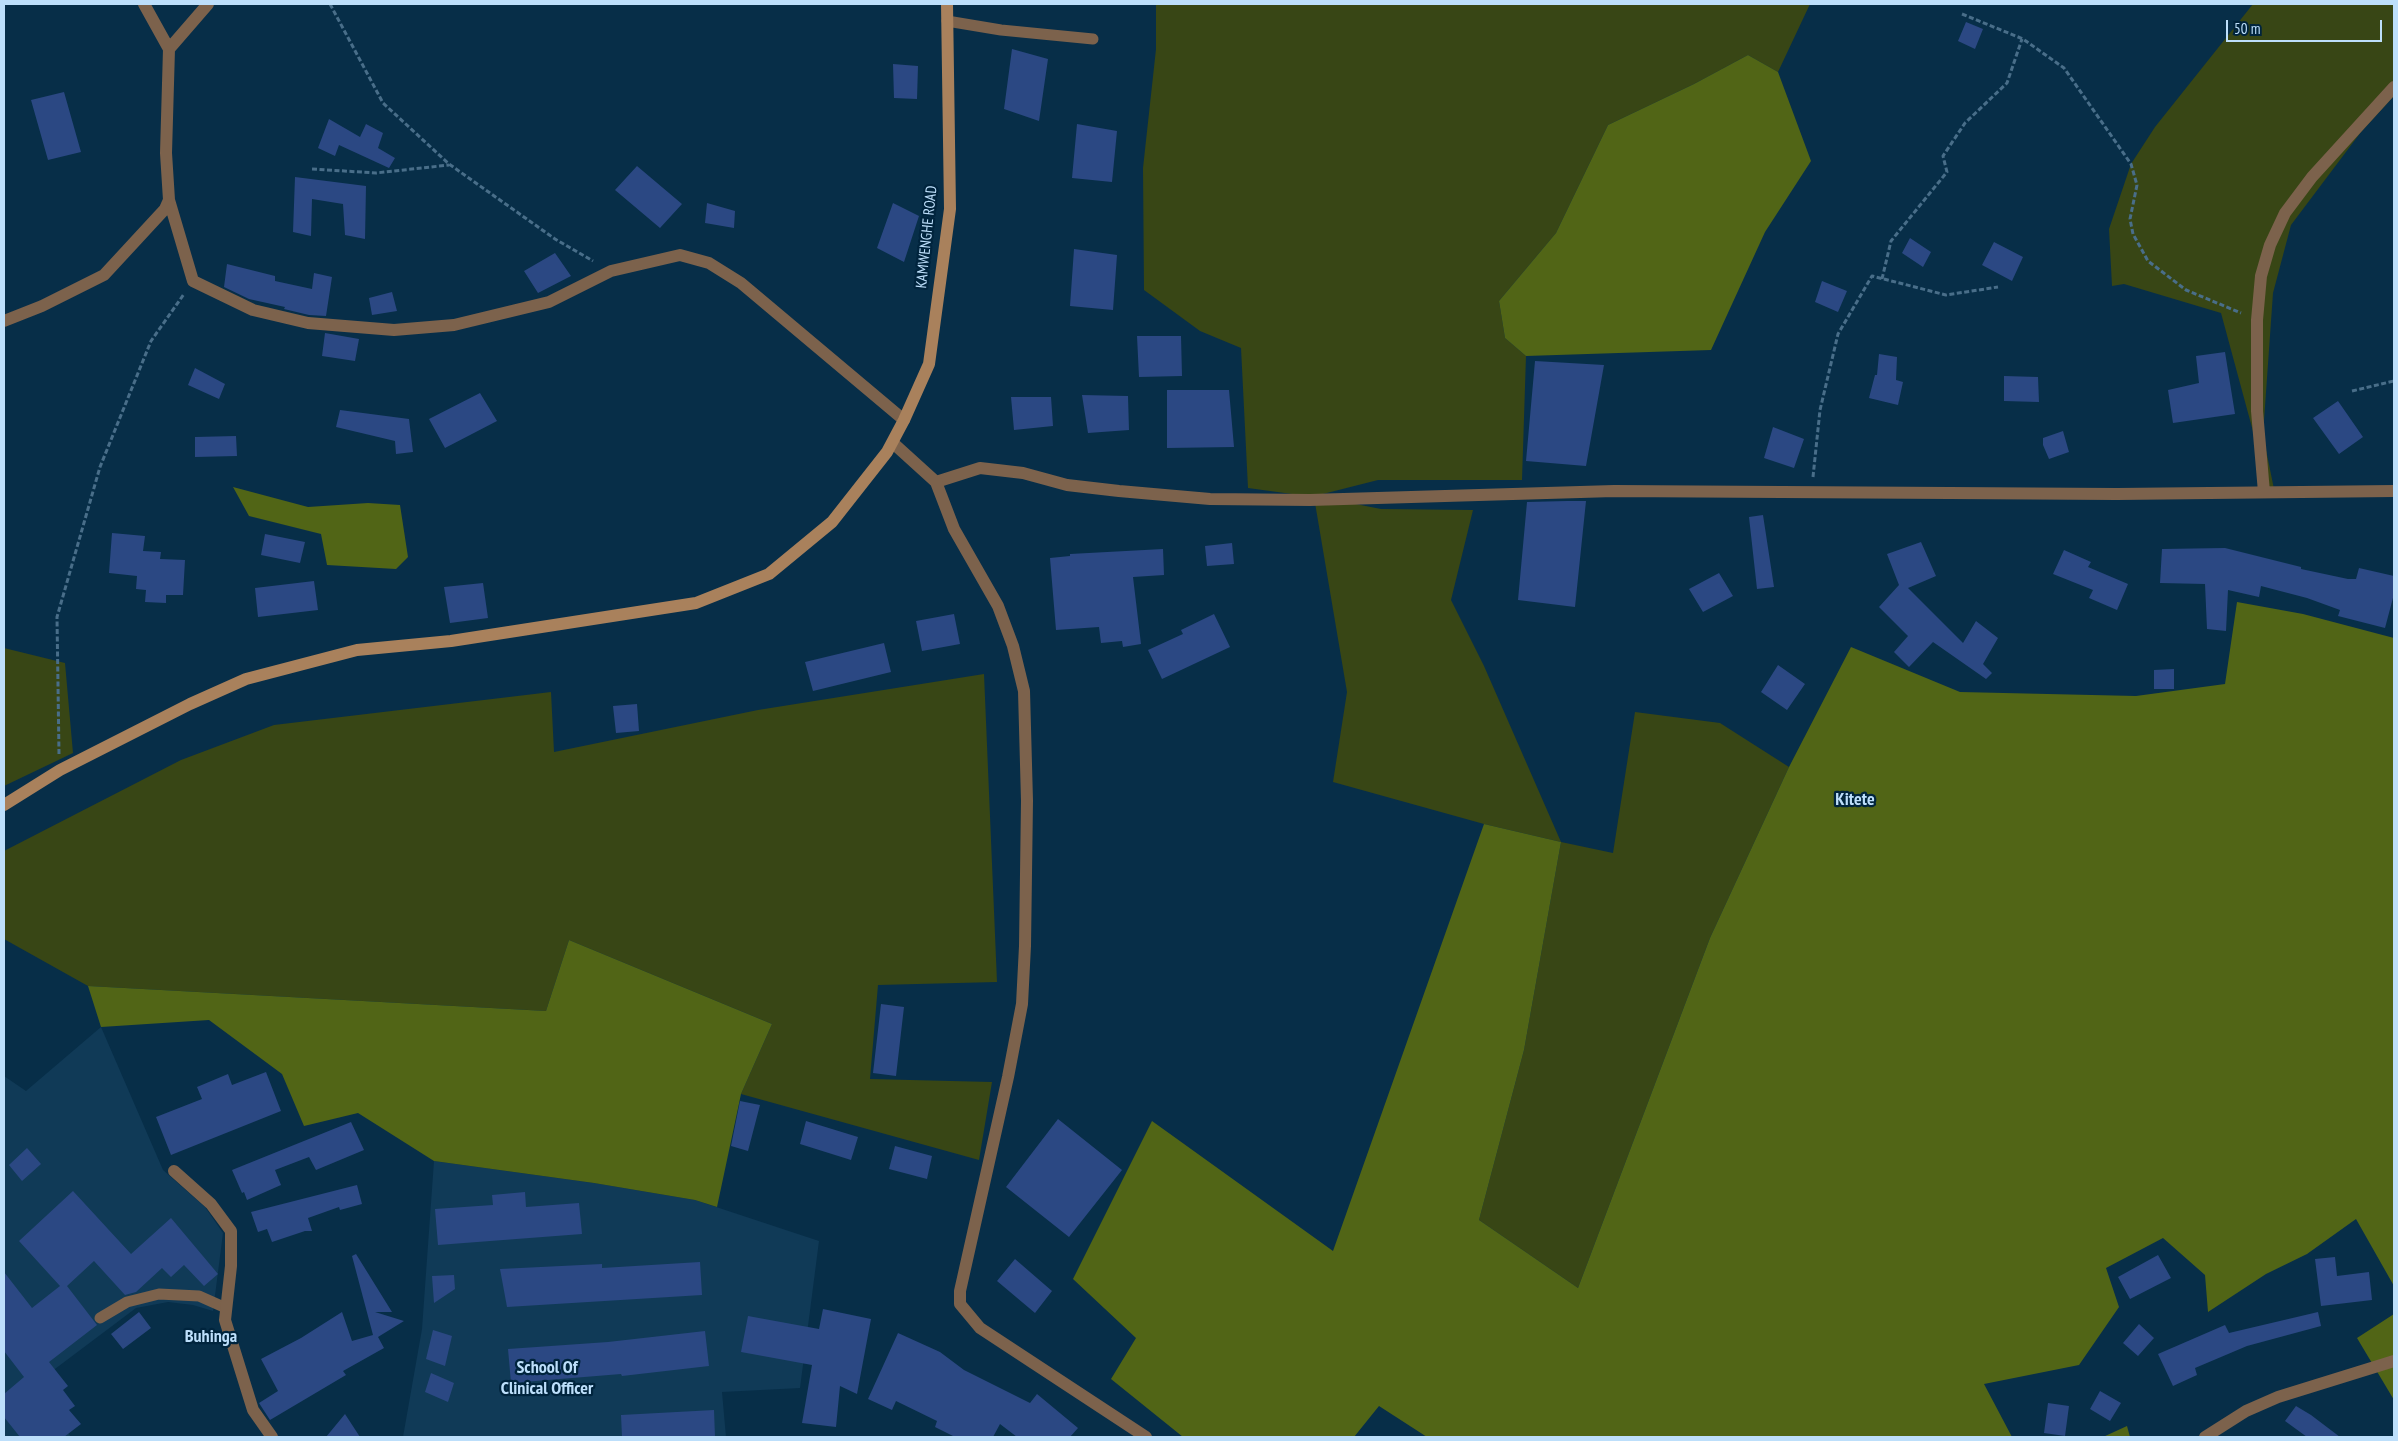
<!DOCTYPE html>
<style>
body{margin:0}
#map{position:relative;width:2398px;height:1441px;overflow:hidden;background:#072e48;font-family:"PT Sans Narrow",sans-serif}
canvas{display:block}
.frame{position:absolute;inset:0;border:5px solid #bddffb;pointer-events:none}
.scale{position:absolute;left:2226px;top:20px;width:156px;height:22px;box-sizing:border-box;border:2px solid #bddffb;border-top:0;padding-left:6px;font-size:15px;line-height:18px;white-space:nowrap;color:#bddffb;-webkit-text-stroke:4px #00243d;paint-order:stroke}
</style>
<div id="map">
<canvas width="2398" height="1441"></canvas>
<div class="frame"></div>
<div class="scale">50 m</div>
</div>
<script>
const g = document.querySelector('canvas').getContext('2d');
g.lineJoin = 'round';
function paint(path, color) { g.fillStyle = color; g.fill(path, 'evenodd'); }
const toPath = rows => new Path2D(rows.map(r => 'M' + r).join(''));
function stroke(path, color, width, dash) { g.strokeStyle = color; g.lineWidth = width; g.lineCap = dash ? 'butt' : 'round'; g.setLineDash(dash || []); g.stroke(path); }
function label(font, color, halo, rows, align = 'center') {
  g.font = font + ' "PT Sans Narrow",sans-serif'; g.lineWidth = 4.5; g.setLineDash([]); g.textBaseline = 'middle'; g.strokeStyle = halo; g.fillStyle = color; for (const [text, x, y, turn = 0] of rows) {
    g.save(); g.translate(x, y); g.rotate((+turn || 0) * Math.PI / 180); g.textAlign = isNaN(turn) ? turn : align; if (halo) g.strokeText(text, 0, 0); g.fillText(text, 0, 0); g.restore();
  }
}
const built = toPath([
 [101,1027,163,1170,205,1207,223,1233,213,1311,193,1305,168,1302,136,1308,35,1384,40,1397,71,1437,4,1437,4,1076,26,1091],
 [434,1161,594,1183,695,1200,819,1241,800,1388,722,1392,726,1437,403,1437,422,1329]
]);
const green = toPath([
 [1156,4,1810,4,1778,72,1748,55,1694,84,1608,125,1556,233,1499,301,1505,338,1526,356,1522,480,1378,480,1315,496,1381,509,1473,510,1451,600,1484,666,1561,842,1613,853,1635,712,1720,723,1789,767,1710,938,1578,1288,1479,1220,1524,1050,1561,842,1484,824,1333,782,1347,692,1314,497,1248,488,1241,348,1200,331,1144,290,1143,168,1156,49],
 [2253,4,2394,4,2394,96,2361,132,2291,225,2273,293,2263,435,2275,494,2267,483,2221,313,2124,284,2112,286,2109,229,2131,164,2155,127],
 [4,648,65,663,73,753,4,786],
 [984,674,997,982,878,985,870,1079,992,1082,979,1160,741,1094,772,1024,569,940,546,1011,88,986,4,939,4,851,181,760,274,725,551,692,554,752,758,710]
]);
const forest = toPath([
 [1748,55,1778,72,1811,161,1765,232,1711,350,1526,356,1505,338,1499,301,1556,233,1608,125,1694,84],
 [233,487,308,507,368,503,400,505,408,557,396,569,327,565,321,534,249,516],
 [2237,602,2303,614,2394,638,2394,1286,2356,1219,2307,1254,2266,1274,2208,1312,2205,1275,2163,1238,2106,1268,2119,1307,2079,1365,1984,1384,2012,1437,1427,1437,1379,1406,1354,1437,1183,1437,1111,1379,1136,1338,1073,1279,1152,1121,1333,1251,1484,824,1561,842,1524,1050,1479,1220,1578,1288,1710,938,1789,767,1851,647,1960,692,2136,696,2225,684],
 [569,940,772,1024,741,1094,717,1207,695,1200,594,1183,434,1161,358,1113,304,1126,282,1074,209,1020,101,1027,88,986,546,1011],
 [2394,1314,2394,1400,2357,1338],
 [2127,1426,2130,1437,2103,1437]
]);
const building = toPath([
 [1966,22,1983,29,1975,49,1958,41],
 [1012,49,1048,59,1039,121,1004,109],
 [893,64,918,66,917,99,894,98],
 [64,92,81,152,48,160,31,100],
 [329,119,360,137,366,124,383,133,378,148,395,158,389,168,339,145,335,156,318,148],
 [1077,124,1117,131,1112,182,1072,178],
 [637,166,682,204,660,228,615,190],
 [295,177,366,186,365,239,345,235,343,204,312,199,311,236,293,232],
 [707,203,735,211,734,228,705,223],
 [893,203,919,216,904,262,877,248],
 [1910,238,1931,252,1923,267,1902,253],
 [1994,242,2023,257,2012,281,1982,265],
 [1074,249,1117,255,1113,310,1070,306],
 [555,253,571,276,538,293,524,271],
 [227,264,275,276,275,281,312,289,314,273,332,277,326,316,309,315,284,309,285,307,249,299,224,287],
 [1822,281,1847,291,1838,312,1815,302],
 [392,292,397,311,372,315,369,298],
 [325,333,359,339,355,361,322,356],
 [1137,336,1181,336,1182,376,1139,377],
 [2225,352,2235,414,2173,423,2168,390,2199,383,2196,356],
 [1879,354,1897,357,1896,380,1903,382,1898,405,1869,398,1875,375,1877,375],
 [1535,361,1604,365,1586,466,1526,461],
 [195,368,225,384,219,399,188,385],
 [2004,376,2038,377,2039,402,2004,401],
 [1167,390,1229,390,1234,447,1167,448],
 [480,393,497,421,445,448,429,419],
 [1082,395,1128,396,1129,430,1088,433],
 [1011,397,1051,397,1053,426,1014,430],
 [2338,401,2363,437,2339,454,2313,418],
 [340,410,409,419,413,452,396,454,395,441,336,427],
 [1773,427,1804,439,1794,468,1764,458],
 [2063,431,2069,452,2049,459,2043,445,2043,438],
 [236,436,237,456,195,457,195,437],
 [1567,501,1586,501,1575,607,1518,600,1527,502],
 [1763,515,1774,587,1757,589,1749,517],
 [112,533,145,536,143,551,161,552,160,559,185,560,183,595,166,595,166,603,145,602,146,590,136,589,137,576,109,573],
 [265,534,305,542,300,563,261,555],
 [1921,542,1936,576,1908,588,1963,643,1976,621,1998,638,1983,664,1992,673,1986,679,1933,642,1909,667,1894,652,1908,636,1879,607,1899,585,1887,554],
 [1232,543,1234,564,1207,566,1205,546],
 [2225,548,2301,567,2301,569,2348,579,2356,579,2359,568,2394,576,2394,594,2385,628,2338,616,2340,610,2307,598,2261,586,2259,597,2228,590,2226,631,2207,629,2205,584,2160,583,2162,549],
 [1163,549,1164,575,1133,577,1141,644,1123,647,1122,641,1101,643,1099,627,1056,630,1050,558,1070,556,1070,554],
 [2064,550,2091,562,2088,567,2128,584,2117,610,2089,598,2093,590,2053,574],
 [1719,573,1733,596,1703,612,1689,589],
 [314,581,318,610,258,617,255,588],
 [483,583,488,618,450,623,444,587],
 [954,614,960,644,922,651,916,621],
 [1214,614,1230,647,1162,679,1148,650,1183,634,1181,630],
 [884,643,891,672,813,691,805,662],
 [1778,665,1805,684,1787,710,1761,692],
 [2174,669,2174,689,2154,689,2154,670],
 [637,704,639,731,616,733,613,706],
 [881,1004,904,1007,896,1076,873,1073],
 [266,1072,281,1111,171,1155,156,1117,202,1099,197,1087,228,1074,232,1085],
 [740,1101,760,1105,748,1151,731,1146],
 [1058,1119,1122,1170,1069,1237,1006,1187],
 [806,1121,858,1137,851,1160,800,1144],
 [351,1122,364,1150,316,1170,309,1157,275,1170,281,1185,247,1200,244,1192,242,1193,232,1170],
 [895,1146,932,1156,927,1179,889,1169],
 [27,1148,41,1164,22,1181,9,1165],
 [357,1185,362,1204,340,1210,339,1207,308,1218,312,1231,305,1231,272,1242,267,1229,258,1232,251,1212],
 [73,1191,131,1254,171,1218,218,1274,204,1286,184,1265,171,1277,162,1268,136,1292,125,1295,94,1261,67,1286,97,1325,49,1362,68,1386,63,1390,75,1406,69,1410,81,1424,64,1437,20,1437,4,1417,4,1394,24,1377,4,1351,4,1272,32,1308,60,1286,19,1241],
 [525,1192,526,1207,579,1203,582,1234,438,1245,435,1209,493,1205,492,1195],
 [356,1254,392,1312,375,1312,404,1321,378,1337,384,1348,343,1371,346,1375,270,1420,259,1403,278,1391,261,1359,301,1338,342,1312,352,1341,373,1335,352,1256],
 [2158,1255,2171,1278,2130,1299,2118,1277],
 [2335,1257,2337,1276,2369,1272,2372,1300,2321,1306,2315,1259],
 [1015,1259,1052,1291,1035,1313,997,1281],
 [700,1262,702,1295,507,1307,500,1269,602,1264,602,1268],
 [454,1275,455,1289,434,1303,432,1276],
 [823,1309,871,1319,857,1394,840,1386,836,1427,802,1423,812,1365,741,1352,748,1316,819,1329],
 [139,1312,151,1328,123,1349,111,1334],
 [2318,1312,2321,1326,2247,1346,2195,1368,2197,1375,2173,1386,2158,1354,2225,1325,2229,1333],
 [2139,1324,2154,1338,2138,1356,2123,1343],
 [433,1330,452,1336,445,1366,426,1359],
 [705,1331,709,1366,622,1376,621,1374,511,1383,508,1349,608,1342],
 [898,1333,940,1352,964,1370,1030,1403,1037,1394,1078,1428,1070,1437,1017,1437,1000,1424,993,1437,955,1437,935,1427,937,1421,896,1401,892,1410,868,1399],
 [431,1373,454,1383,448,1402,425,1392],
 [2100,1391,2121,1403,2110,1421,2090,1409],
 [2048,1403,2069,1406,2065,1436,2044,1433],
 [2296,1406,2311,1415,2340,1437,2307,1437,2285,1421],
 [714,1410,715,1437,622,1437,621,1415],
 [345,1414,360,1437,326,1437]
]);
const path = toPath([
 [330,4,383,103,449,164,555,239,593,261],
 [1962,14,2023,39,2064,68,2131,164,2137,185,2130,219,2133,234,2148,261,2186,290,2241,313],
 [312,169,376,173,449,165],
 [1882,279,1891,241,1947,172,1943,156,1965,123,2007,83,2022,39],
 [2352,391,2394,381],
 [1813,477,1820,410,1838,334,1872,276,1946,295,1998,287],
 [59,754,57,617,100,467,151,341,184,294]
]);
const service = toPath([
 [947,21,1001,30,1093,39],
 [100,1318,127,1302,159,1294,199,1296,226,1308]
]);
const minor = toPath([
 [169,49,208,4],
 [169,200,193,281,253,310,308,323,394,330,454,325,549,302,611,271,680,255,709,263,741,283,904,420],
 [4,321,42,306,104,275,165,209,169,200,166,153,169,49,144,4],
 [936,482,980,468,1023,473,1067,485,1119,491,1210,499,1310,500,1614,491,2117,494,2394,491],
 [2264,492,2257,411,2257,320,2261,276,2270,245,2285,213,2312,177,2394,87],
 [174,1171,211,1204,231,1231,231,1266,225,1320,253,1410,272,1437],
 [2205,1437,2246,1411,2278,1397,2394,1361]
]);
const tertiary = toPath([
 [893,443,936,482,954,529,998,606,1013,646,1024,691,1027,801,1025,946,1022,1004,1008,1077,960,1291,960,1304,980,1328,1146,1437]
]);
const secondary = toPath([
 [4,805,60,770,190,704,246,679,357,650,451,641,696,603,769,574,832,522,887,452,904,420,929,364,950,209,947,4]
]);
const streetNames = [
 ["KAMWENGHE ROAD",927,237,-84]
];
const quarterNames = [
 ["Kitete",1855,800],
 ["Buhinga",211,1337],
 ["School Of",547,1368],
 ["Clinical Officer",547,1389]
];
paint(built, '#103a57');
paint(green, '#384615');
paint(forest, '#516516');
paint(building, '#2b4883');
stroke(path, '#496e89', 3, [5, 2.5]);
stroke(service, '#7c624c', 11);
stroke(minor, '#7c624c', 12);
stroke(tertiary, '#7c624c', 12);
stroke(secondary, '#a9815c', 12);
label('15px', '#bddffb', '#00243d', streetNames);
label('bold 18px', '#bddffb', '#00243d', quarterNames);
</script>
